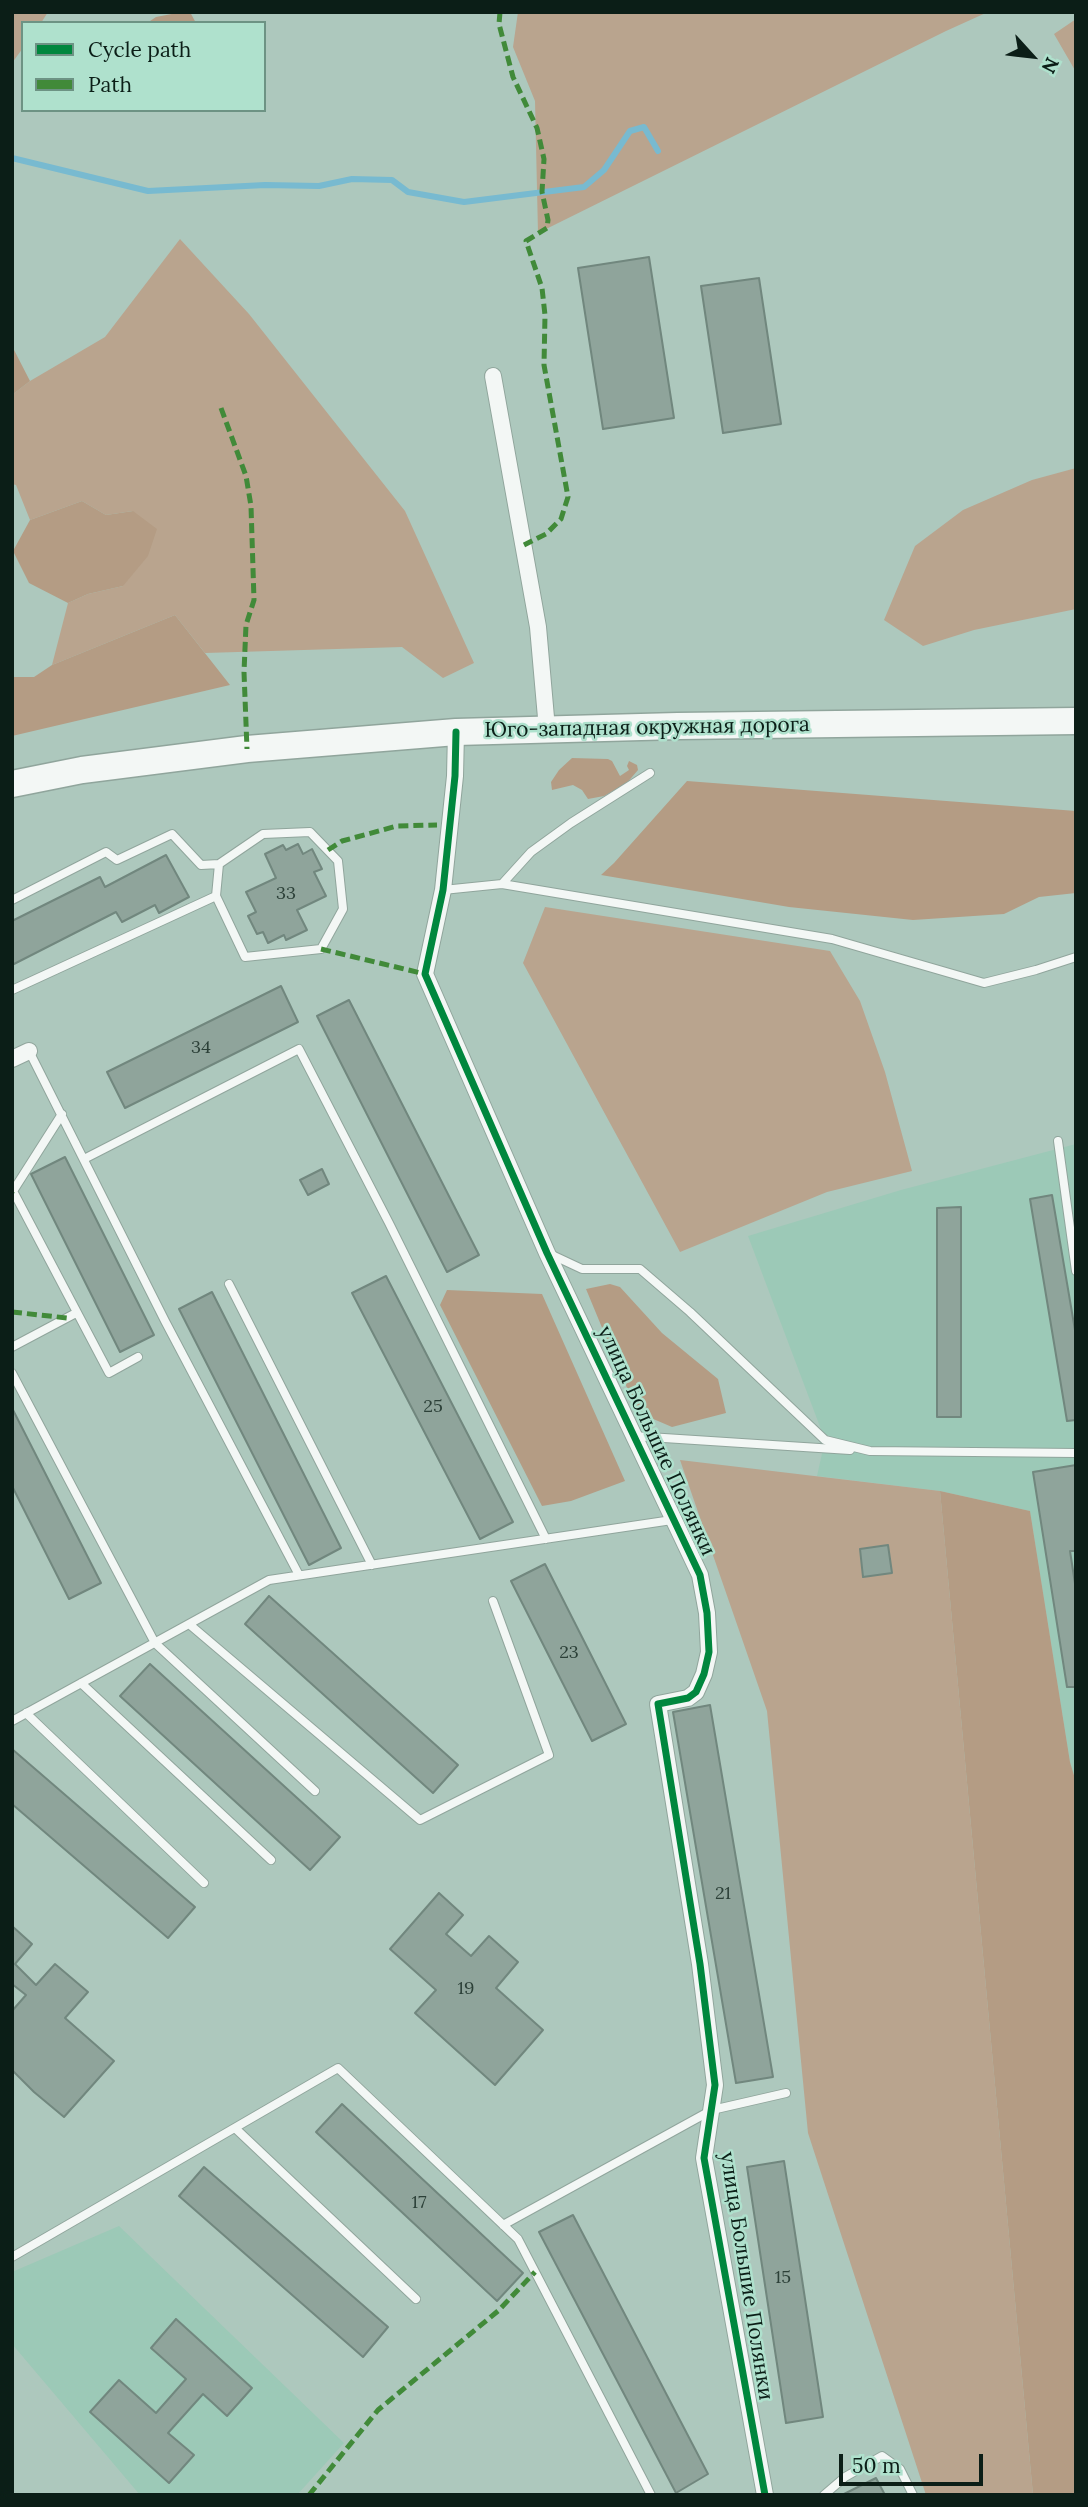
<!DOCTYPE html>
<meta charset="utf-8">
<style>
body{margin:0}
#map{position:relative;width:1088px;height:2507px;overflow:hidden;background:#adc8bd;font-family:Lora,serif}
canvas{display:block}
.frame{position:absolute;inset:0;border:14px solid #0b1e17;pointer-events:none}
.legend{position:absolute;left:21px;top:21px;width:245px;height:91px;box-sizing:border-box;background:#afe1cd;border:2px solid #6d9384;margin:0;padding:9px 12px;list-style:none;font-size:21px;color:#0b1e17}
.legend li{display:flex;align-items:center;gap:14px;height:35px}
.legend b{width:35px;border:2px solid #6d9384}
.north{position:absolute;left:997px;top:21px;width:70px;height:70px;-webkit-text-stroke:5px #afe1cd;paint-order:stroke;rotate:117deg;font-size:19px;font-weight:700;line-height:28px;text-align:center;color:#0b1e17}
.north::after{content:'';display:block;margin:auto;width:24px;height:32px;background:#0b1e17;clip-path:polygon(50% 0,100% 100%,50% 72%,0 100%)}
.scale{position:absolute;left:839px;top:2454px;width:144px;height:32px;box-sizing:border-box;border:4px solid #0b1e17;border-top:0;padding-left:9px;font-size:21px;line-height:24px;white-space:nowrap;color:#0b1e17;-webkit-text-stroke:5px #afe1cd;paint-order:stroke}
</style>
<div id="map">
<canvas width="1088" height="2507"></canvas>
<div class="frame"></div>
<ul class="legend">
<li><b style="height:9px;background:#00873e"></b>Cycle path</li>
<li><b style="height:9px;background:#418a39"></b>Path</li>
</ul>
<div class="north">N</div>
<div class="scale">50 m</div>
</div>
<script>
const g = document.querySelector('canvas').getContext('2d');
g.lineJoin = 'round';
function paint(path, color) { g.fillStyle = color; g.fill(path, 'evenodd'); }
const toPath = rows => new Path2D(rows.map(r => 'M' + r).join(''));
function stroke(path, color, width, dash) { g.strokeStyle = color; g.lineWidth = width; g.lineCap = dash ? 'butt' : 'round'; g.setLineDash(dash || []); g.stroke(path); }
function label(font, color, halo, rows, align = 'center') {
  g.font = font + ' Lora,serif'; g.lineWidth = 5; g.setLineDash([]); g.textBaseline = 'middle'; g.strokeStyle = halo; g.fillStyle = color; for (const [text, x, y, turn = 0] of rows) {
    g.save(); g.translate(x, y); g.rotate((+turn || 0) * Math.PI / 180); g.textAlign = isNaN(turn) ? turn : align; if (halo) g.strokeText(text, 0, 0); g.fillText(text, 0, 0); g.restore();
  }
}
const built = toPath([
 [1076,1144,1076,1782,1070,1762,1030,1511,940,1491,817,1476,825,1440,748,1236,901,1190],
 [119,2226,344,2443,297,2495,140,2495,12,2344,12,2272]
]);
const green = toPath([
 [12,12,48,12,41,23,23,23,23,48,12,63],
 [518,12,988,12,946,31,538,233,535,101,513,47],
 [1076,19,1076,72,1054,34],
 [180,239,249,314,405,511,474,663,443,678,402,647,205,653,175,615,52,665,68,603,88,594,123,586,133,511,106,515,82,501,30,520,16,485,12,484,12,395,30,381,105,337],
 [1076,468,1076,609,974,630,923,646,884,620,915,546,963,510,1032,480],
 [545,907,830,951,860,1001,885,1072,912,1171,827,1192,680,1252,523,963],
 [680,1460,940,1491,1033,2495,926,2495,808,2133,767,1711]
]);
const forest = toPath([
 [182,12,190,12,196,23,147,23,156,17],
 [12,346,30,381,12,395],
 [82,501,106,515,133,511,157,529,148,556,123,586,88,594,68,603,29,583,13,551,30,520],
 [175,615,230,685,12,736,12,677,34,677,52,665],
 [572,758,608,759,612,761,620,776,629,770,627,766,629,761,637,765,638,770,626,784,604,796,588,799,582,790,573,785,552,790,551,782,559,770],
 [687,781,1076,811,1076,893,1039,897,1004,914,913,920,789,907,601,875,614,863],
 [610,1284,620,1287,662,1333,718,1379,726,1413,672,1427,637,1412,586,1289],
 [447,1290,542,1294,625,1481,571,1501,542,1506,440,1305],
 [940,1491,1030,1511,1070,1762,1076,1782,1076,2495,1033,2495]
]);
const stream = toPath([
 [12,158,148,191,265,185,319,186,352,179,392,180,408,192,464,202,584,187,604,170,630,131,644,127,658,151]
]);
const building = toPath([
 [649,257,674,418,603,429,578,268,649,257],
 [759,278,781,424,723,433,701,286,759,278],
 [298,844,303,854,312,849,322,869,314,872,326,896,297,910,307,930,286,940,284,935,268,943,263,932,257,934,248,916,256,912,246,892,276,878,265,854,283,845,286,850,298,844],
 [166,855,189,897,159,913,155,905,122,922,116,912,12,965,12,921,100,877,105,887,166,855],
 [281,986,298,1022,125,1108,107,1072,281,986],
 [349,1000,479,1255,447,1272,317,1016,349,1000],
 [65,1157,154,1335,120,1352,31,1174,65,1157],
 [322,1169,329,1184,308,1195,300,1180,322,1169],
 [1052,1195,1076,1336,1076,1420,1067,1421,1030,1199,1052,1195],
 [961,1207,961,1417,937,1417,937,1208,961,1207],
 [386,1276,513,1522,480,1539,352,1293,386,1276],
 [212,1292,341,1548,309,1565,179,1309,212,1292],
 [12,1408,101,1583,69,1599,12,1486,12,1408],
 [1076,1465,1076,1551,1070,1551,1076,1590,1076,1687,1067,1687,1033,1472,1076,1465],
 [888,1545,892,1573,863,1577,860,1549,888,1545],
 [545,1564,626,1724,592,1741,511,1581,545,1564],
 [269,1596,458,1765,433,1793,245,1624,269,1596],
 [150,1664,340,1837,310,1870,120,1696,150,1664],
 [710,1705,773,2077,736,2083,673,1712,710,1705],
 [12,1749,195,1907,168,1938,12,1804,12,1749],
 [439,1893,463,1915,446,1934,471,1956,489,1936,518,1962,496,1988,543,2030,495,2085,415,2013,436,1990,390,1949,439,1893],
 [12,1926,32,1944,15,1964,36,1985,55,1964,88,1992,65,2018,114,2061,64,2117,34,2092,12,2070,12,2011,26,1995,12,1984,12,1926],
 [342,2104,523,2273,497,2301,316,2132,342,2104],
 [784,2161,823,2417,786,2423,747,2167,784,2161],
 [204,2167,388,2327,363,2357,179,2196,204,2167],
 [573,2215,708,2474,676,2493,539,2232,573,2215],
 [176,2319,252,2388,227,2416,203,2394,168,2433,194,2455,169,2483,90,2412,119,2380,156,2413,186,2379,151,2348,176,2319],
 [876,2478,885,2495,842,2495,876,2478]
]);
const service = toPath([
 [502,884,531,852,571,823,650,773],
 [443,890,502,884,832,939,984,983,1036,970,1076,957],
 [216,896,219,864],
 [12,900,106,852,117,860,172,834,201,865,219,864,263,834,310,832,338,861,343,909,321,949,245,957,216,896,12,990],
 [29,1051,165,1321,299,1575],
 [62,1114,13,1191,109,1373,138,1357],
 [1058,1141,1076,1271],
 [84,1159,299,1049,389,1223,546,1539],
 [550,1254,582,1269,640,1269,690,1312,825,1440,870,1451,1076,1453],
 [229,1284,372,1565],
 [12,1347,76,1313],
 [12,1373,155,1643,315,1791],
 [633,1436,850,1450],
 [189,1624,420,1820,549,1755,493,1601],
 [81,1683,271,1860],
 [26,1713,204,1883],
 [12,1721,269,1580,672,1520],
 [235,2128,416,2299],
 [503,2225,712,2110,786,2093],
 [12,2257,338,2068,518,2239,651,2495],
 [824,2495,845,2477,882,2456,900,2469,913,2495]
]);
const minor = toPath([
 [493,376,538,627,547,729],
 [456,732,455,776,443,890,425,974,547,1253,700,1575,707,1613,709,1652,704,1674,696,1692,688,1698,658,1704,700,1964,715,2085,704,2158,765,2495],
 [12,1059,29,1051]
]);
const trunk = toPath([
 [12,784,82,770,247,749,456,732,678,726,1076,721]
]);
const quiet = toPath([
 [500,12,499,24,513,77,537,128,544,159,542,192,548,220,547,228,526,241,542,288,545,315,544,365,568,497,561,519,546,534,524,545],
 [221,408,246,476,251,506,254,600,246,625,244,672,247,749],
 [328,850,342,841,397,826,437,825],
 [321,949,425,974],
 [12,1192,13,1191],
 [12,1312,67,1318],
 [309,2495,378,2410,498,2311,535,2272]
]);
const cycleway = toPath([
 [456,732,455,776,443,890,425,974,547,1253,700,1575,707,1613,709,1652,704,1674,696,1692,688,1698,658,1704,700,1964,715,2085,704,2158,765,2495]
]);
const numberNames = [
 ["33",286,894],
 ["34",201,1048],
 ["25",433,1407],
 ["23",569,1653],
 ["21",723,1894],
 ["19",466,1989],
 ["17",419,2203],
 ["15",783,2278]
];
const streetNames = [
 ["Юго-западная окружная дорога",647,728,-1],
 ["улица Большие Полянки",656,1441,65],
 ["улица Большие Полянки",746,2276,81]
];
paint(built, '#9cc9b7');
paint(green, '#b9a48e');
paint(forest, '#b49c84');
stroke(stream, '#78bad0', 6);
paint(building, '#8fa49b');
stroke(building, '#71877e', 2);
stroke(service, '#90a59c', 10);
stroke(minor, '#90a59c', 18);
stroke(trunk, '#90a59c', 29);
stroke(service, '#f3f7f5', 8);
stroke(minor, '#f3f7f5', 16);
stroke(trunk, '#f3f7f5', 26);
stroke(quiet, '#418a39', 5, [10, 5]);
stroke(cycleway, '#00873e', 7);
label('18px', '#2c4038', null, numberNames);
label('21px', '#0b1e17', '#afe1cd', streetNames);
</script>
